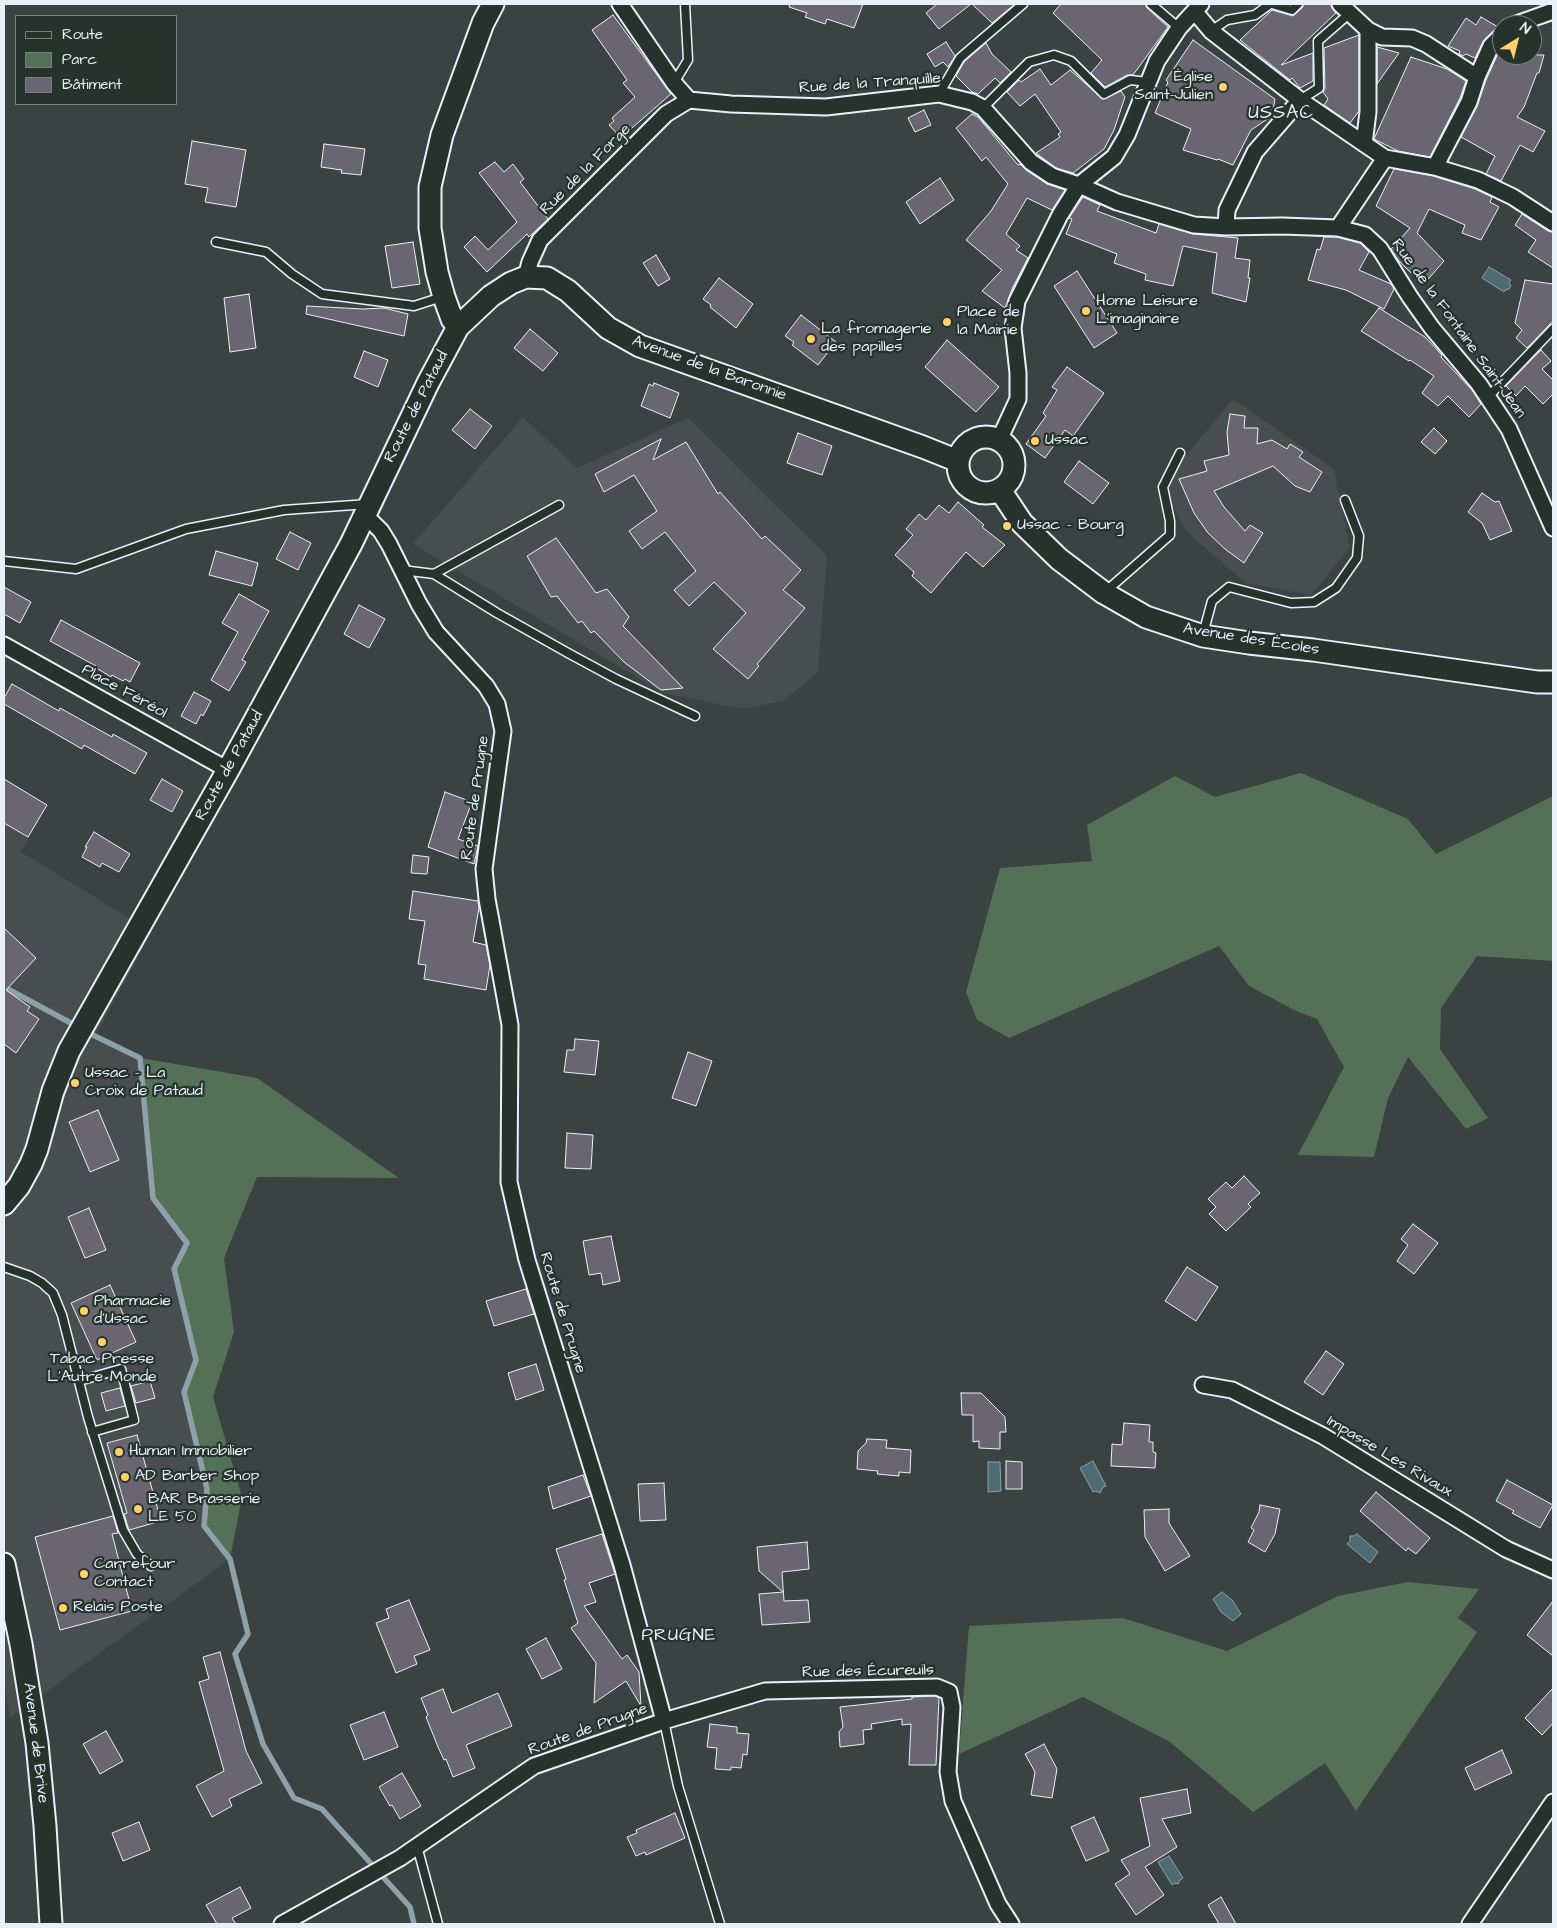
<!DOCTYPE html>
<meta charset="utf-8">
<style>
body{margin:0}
#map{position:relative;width:1557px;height:1928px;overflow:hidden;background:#3a4242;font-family:"Architects Daughter",sans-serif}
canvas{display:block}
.frame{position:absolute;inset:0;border:5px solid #e8f1f8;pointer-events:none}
.legend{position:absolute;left:15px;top:15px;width:162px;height:90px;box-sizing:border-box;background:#26332d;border:1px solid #747f7e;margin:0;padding:6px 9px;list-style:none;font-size:15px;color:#e8f1f8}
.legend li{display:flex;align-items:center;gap:10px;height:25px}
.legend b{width:25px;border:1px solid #747f7e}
.north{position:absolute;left:1492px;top:15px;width:50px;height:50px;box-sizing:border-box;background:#26332d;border:1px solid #747f7e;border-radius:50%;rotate:36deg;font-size:14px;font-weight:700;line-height:20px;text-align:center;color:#e8f1f8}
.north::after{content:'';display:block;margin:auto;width:18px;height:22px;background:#ffd166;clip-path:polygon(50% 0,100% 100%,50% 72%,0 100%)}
</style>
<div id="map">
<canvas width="1557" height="1928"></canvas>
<div class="frame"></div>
<ul class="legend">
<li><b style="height:6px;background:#26332d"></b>Route</li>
<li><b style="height:14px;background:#547158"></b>Parc</li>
<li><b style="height:14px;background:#696672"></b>Bâtiment</li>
</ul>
<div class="north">N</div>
</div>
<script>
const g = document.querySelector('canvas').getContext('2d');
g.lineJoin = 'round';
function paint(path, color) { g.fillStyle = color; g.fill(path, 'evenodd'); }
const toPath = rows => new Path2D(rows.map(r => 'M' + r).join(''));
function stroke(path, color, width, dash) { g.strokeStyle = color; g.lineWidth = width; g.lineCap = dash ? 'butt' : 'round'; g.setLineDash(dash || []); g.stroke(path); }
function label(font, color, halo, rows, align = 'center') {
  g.font = font + ' "Architects Daughter",sans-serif'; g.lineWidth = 4.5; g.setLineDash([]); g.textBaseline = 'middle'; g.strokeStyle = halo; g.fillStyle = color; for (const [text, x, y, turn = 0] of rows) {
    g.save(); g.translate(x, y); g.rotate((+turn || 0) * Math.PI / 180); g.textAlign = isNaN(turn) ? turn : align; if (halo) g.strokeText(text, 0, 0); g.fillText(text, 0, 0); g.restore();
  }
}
const built = toPath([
 [1233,399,1334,469,1350,548,1311,595,1245,583,1185,530,1167,494,1182,460],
 [523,417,577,468,688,418,827,556,818,672,783,701,743,709,663,693,413,544],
 [4,779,47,805,21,852,152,932,95,1036,140,1058,153,1198,187,1243,174,1269,196,1360,184,1392,207,1489,204,1526,230,1559,10,1718,4,1681]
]);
const green = toPath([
 [1301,773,1408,819,1436,854,1553,796,1553,961,1477,956,1441,1008,1440,1049,1488,1118,1466,1129,1408,1057,1388,1098,1374,1157,1298,1155,1344,1067,1317,1019,1294,1010,1249,986,1219,946,1009,1038,977,1020,966,992,1000,868,1092,861,1087,825,1175,776,1215,797],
 [140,1058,257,1078,399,1178,257,1177,224,1258,234,1332,213,1397,242,1497,230,1559,204,1526,207,1488,184,1392,196,1360,174,1269,187,1243,153,1198],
 [1407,1582,1479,1589,1458,1618,1477,1632,1356,1811,1325,1763,1253,1812,1170,1742,1083,1697,959,1754,969,1626,1123,1618,1227,1651,1338,1596]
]);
const water = toPath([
 [1489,267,1511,280,1509,283,1511,286,1509,289,1505,290,1504,292,1482,278,1489,267],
 [1093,1461,1106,1486,1103,1487,1100,1493,1096,1491,1093,1492,1080,1468,1093,1461],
 [988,1462,1000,1462,1001,1491,988,1492,988,1462],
 [1357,1534,1378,1552,1370,1563,1347,1544,1350,1541,1350,1536,1354,1536,1357,1534],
 [1222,1592,1232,1600,1241,1614,1233,1621,1221,1612,1213,1599,1222,1592],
 [1169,1856,1183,1878,1180,1880,1178,1884,1175,1883,1172,1885,1158,1862,1169,1856]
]);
const stream = toPath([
 [4,987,95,1036,140,1058,153,1198,187,1243,174,1269,196,1360,184,1392,207,1489,204,1526,230,1559,248,1634,235,1654,263,1744,294,1798,322,1809,410,1907,414,1924]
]);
const building = toPath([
 [790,4,863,4,854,28,827,19,825,24,805,17,807,13,789,7,790,4],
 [937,4,971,4,939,29,926,13,937,4],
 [972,4,1015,4,992,23,972,4],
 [1061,4,1145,4,1147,8,1168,27,1133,75,1127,75,1105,87,1091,73,1102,60,1053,13,1061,4],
 [1304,4,1330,4,1336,13,1281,65,1313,53,1313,81,1300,88,1292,78,1290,80,1240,40,1272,10,1293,16,1302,8,1304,4],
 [613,15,671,94,625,134,623,132,619,136,609,125,614,121,612,118,635,97,623,83,627,80,592,30,613,15],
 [1481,17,1498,27,1484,40,1475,58,1466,54,1463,56,1459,54,1460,51,1448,46,1466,18,1476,25,1481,17],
 [1359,35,1359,111,1350,123,1324,105,1328,99,1323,92,1325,88,1324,48,1359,35],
 [1193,40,1275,99,1272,116,1251,130,1233,165,1218,159,1217,160,1183,150,1191,129,1155,113,1168,82,1166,80,1193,40],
 [946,42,955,56,948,67,943,62,935,67,927,54,946,42],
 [986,43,992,54,1011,72,1000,83,995,78,978,94,972,92,956,76,964,62,986,43],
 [1377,47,1399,53,1377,84,1377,47],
 [1502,48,1502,55,1544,55,1539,73,1537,73,1524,107,1517,117,1545,131,1533,152,1520,145,1501,181,1486,174,1495,156,1461,137,1477,106,1486,80,1499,51,1502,48],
 [1411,57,1447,69,1466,81,1460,98,1430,157,1398,151,1374,139,1411,57],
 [1040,69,1051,85,1070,70,1103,99,1121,91,1125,97,1114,130,1104,149,1073,173,1056,168,1036,153,1060,137,1058,134,1061,132,1035,94,1020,106,1007,92,1019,80,1021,82,1040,69],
 [924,110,931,125,915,132,908,118,924,110],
 [972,114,978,117,1018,165,1020,164,1026,170,1047,184,1065,190,1052,210,1027,198,1006,234,1020,246,1016,250,1028,258,1013,287,1005,308,982,291,1002,270,966,240,991,211,1008,184,986,157,982,161,956,128,972,114],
 [192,141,246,150,236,207,205,202,208,188,185,184,192,141],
 [324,144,365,149,361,175,341,173,342,170,321,167,324,144],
 [495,162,504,172,513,164,524,179,520,182,548,219,529,237,527,234,487,272,464,247,475,236,488,250,517,222,479,173,495,162],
 [1394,169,1433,176,1475,189,1492,197,1490,202,1499,207,1481,240,1462,233,1465,225,1429,209,1417,233,1444,261,1423,285,1398,260,1391,249,1410,228,1376,206,1394,169],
 [940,178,954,200,920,224,906,202,940,178],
 [1083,197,1100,205,1097,211,1156,233,1159,224,1193,234,1238,238,1235,258,1250,260,1248,278,1250,278,1246,302,1212,293,1217,253,1183,246,1173,286,1145,280,1146,274,1114,263,1117,254,1066,234,1072,219,1069,218,1083,197],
 [1522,214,1548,231,1553,232,1553,268,1528,252,1536,240,1515,225,1522,214],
 [1324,237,1337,237,1360,243,1369,252,1359,270,1391,284,1394,289,1384,309,1346,290,1308,280,1317,249,1320,250,1324,237],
 [413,242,420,284,392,288,385,246,413,242],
 [656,255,670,279,658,286,643,263,656,255],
 [1077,271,1117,333,1094,348,1054,286,1077,271],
 [719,278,753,304,736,328,710,307,711,305,703,299,719,278],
 [1525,280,1553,284,1553,321,1527,348,1516,338,1522,330,1515,323,1525,280],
 [249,294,256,348,230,352,224,298,249,294],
 [307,306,363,309,384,308,408,314,404,336,306,314,307,306],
 [1379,308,1425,337,1442,355,1441,357,1472,390,1481,404,1469,417,1448,396,1438,406,1422,393,1434,376,1410,360,1409,361,1361,331,1379,308],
 [801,315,836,342,818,365,792,345,794,342,785,336,801,315],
 [530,329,558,353,543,371,514,348,530,329],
 [947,340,999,387,976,412,925,367,947,340],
 [1541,350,1551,361,1542,369,1553,380,1553,394,1543,404,1525,386,1516,396,1506,386,1541,350],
 [364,351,388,360,378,387,354,377,364,351],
 [1067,367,1104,393,1073,436,1065,430,1045,458,1026,444,1046,416,1043,413,1057,390,1052,387,1067,367],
 [654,383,679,393,670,418,641,406,649,384,653,386,654,383],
 [470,409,492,426,475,449,452,430,470,409],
 [1230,414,1245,416,1244,428,1258,428,1257,444,1272,440,1287,449,1290,444,1303,452,1299,457,1322,472,1310,492,1295,486,1273,466,1214,491,1224,507,1245,531,1250,525,1263,533,1244,563,1225,549,1208,533,1194,513,1179,479,1207,471,1204,461,1229,455,1227,432,1230,414],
 [1434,428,1447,441,1435,454,1421,442,1434,428],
 [798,433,832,446,822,475,787,463,798,433],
 [661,439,653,460,686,442,718,494,720,492,762,539,765,536,801,570,783,590,805,608,757,664,759,666,748,679,713,649,746,613,714,582,689,606,674,590,696,571,665,532,642,549,629,531,657,511,634,475,604,492,595,474,661,439],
 [1079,461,1109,483,1093,504,1064,482,1079,461],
 [1482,493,1495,502,1499,501,1512,531,1490,540,1482,523,1468,512,1482,493],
 [958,502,984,525,982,527,1005,545,983,567,966,552,931,593,912,576,914,572,895,555,913,535,906,529,919,514,926,520,939,505,949,513,958,502],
 [290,532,311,543,298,570,276,559,290,532],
 [556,538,596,593,607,589,629,617,623,626,683,688,661,690,624,662,594,631,591,633,582,621,578,623,557,596,551,597,527,556,556,538],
 [216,551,258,563,252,586,209,575,216,551],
 [4,587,31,602,20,623,4,614,4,587],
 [239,594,269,611,242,660,246,662,229,691,211,680,238,632,222,623,239,594],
 [359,605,385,619,369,648,344,634,359,605],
 [61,620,140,663,130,682,125,679,123,681,112,675,111,677,95,667,96,666,50,641,61,620],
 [12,684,59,711,60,708,112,737,113,734,147,753,135,774,84,745,82,749,4,704,4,698,12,684],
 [194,692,211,701,203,716,201,714,196,724,181,716,194,692],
 [4,779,47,805,28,837,4,823,4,779],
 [162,779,183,791,172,812,150,800,162,779],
 [445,792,472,802,458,839,478,846,474,864,428,847,445,792],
 [94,832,130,854,119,872,102,863,100,867,82,857,87,847,85,847,94,832],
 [413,855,429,857,427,874,411,873,413,855],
 [413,891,478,901,479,908,473,942,486,945,490,965,486,990,424,979,426,965,418,964,425,921,409,919,413,891],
 [4,928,36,958,6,990,30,1007,27,1011,39,1019,16,1053,4,1044,4,928],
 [575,1039,599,1041,595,1075,564,1072,567,1050,574,1050,575,1039],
 [688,1052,712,1061,696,1106,672,1098,688,1052],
 [98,1110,119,1160,90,1172,69,1122,98,1110],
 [567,1133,593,1135,591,1169,565,1168,567,1133],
 [1244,1176,1260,1193,1248,1204,1251,1207,1226,1231,1209,1214,1216,1207,1208,1199,1226,1182,1232,1188,1244,1176],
 [89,1208,106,1250,85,1258,68,1217,89,1208],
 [1413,1224,1438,1243,1414,1274,1397,1261,1408,1245,1401,1239,1413,1224],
 [611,1236,620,1281,603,1285,601,1273,589,1275,583,1241,611,1236],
 [1187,1267,1218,1287,1196,1321,1165,1301,1187,1267],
 [110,1285,136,1342,97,1360,71,1303,110,1285],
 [526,1289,534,1314,494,1326,486,1301,526,1289],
 [1326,1351,1344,1364,1323,1395,1304,1382,1326,1351],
 [536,1364,544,1390,516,1400,508,1373,536,1364],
 [150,1381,155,1398,136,1403,131,1386,150,1381],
 [120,1388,125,1406,106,1411,101,1393,120,1388],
 [961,1393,981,1393,1005,1417,1006,1432,1000,1432,1000,1449,979,1448,979,1441,973,1442,973,1415,962,1415,961,1393],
 [1124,1423,1150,1425,1149,1442,1153,1442,1153,1452,1156,1453,1155,1468,1111,1466,1112,1444,1122,1445,1124,1423],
 [137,1435,161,1521,129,1530,124,1514,127,1513,107,1443,137,1435],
 [867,1439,887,1440,886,1448,911,1450,910,1473,899,1472,899,1476,877,1474,878,1471,857,1469,858,1451,866,1443,867,1439],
 [1006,1461,1022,1462,1022,1489,1006,1489,1006,1461],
 [583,1475,591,1496,553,1509,548,1487,583,1475],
 [1507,1480,1553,1505,1540,1528,1512,1513,1514,1511,1496,1501,1507,1480],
 [664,1483,666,1520,640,1521,638,1484,664,1483],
 [1376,1492,1430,1538,1416,1554,1408,1548,1406,1551,1360,1511,1376,1492],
 [1260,1505,1280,1509,1275,1534,1265,1552,1248,1542,1254,1530,1251,1528,1259,1512,1260,1505],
 [1169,1509,1169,1523,1190,1556,1165,1571,1145,1537,1144,1510,1169,1509],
 [113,1516,118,1533,112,1534,132,1611,60,1630,35,1537,113,1516],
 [602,1534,615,1574,589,1583,596,1602,584,1606,622,1659,627,1655,639,1672,641,1706,626,1681,594,1703,596,1663,571,1628,578,1623,564,1580,566,1579,556,1549,602,1534],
 [807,1542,809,1569,782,1572,784,1601,808,1600,810,1622,762,1625,759,1594,783,1592,759,1571,757,1547,807,1542],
 [409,1600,430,1650,414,1656,417,1664,396,1673,376,1623,389,1618,386,1609,409,1600],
 [1553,1601,1553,1656,1527,1635,1553,1601],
 [546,1638,562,1669,542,1679,526,1649,546,1638],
 [220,1652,246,1751,262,1783,229,1799,232,1806,212,1817,196,1786,224,1771,199,1682,209,1679,203,1657,220,1652],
 [1553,1688,1553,1723,1542,1735,1525,1718,1553,1688],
 [443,1689,452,1713,498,1693,512,1726,466,1745,475,1768,453,1777,446,1759,444,1760,438,1747,426,1717,428,1715,421,1698,443,1689],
 [935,1696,939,1698,936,1765,909,1765,911,1724,902,1725,902,1719,871,1724,872,1729,863,1730,864,1744,840,1747,839,1732,843,1727,840,1707,912,1699,912,1697,935,1696],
 [384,1712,398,1747,364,1760,350,1725,384,1712],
 [710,1724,737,1727,737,1733,749,1734,747,1755,743,1754,741,1768,731,1767,731,1770,715,1769,717,1748,707,1747,710,1724],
 [106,1731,123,1761,100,1774,83,1744,106,1731],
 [1044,1744,1057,1769,1052,1798,1031,1795,1035,1772,1025,1754,1044,1744],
 [1502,1750,1512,1773,1475,1790,1465,1768,1502,1750],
 [402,1773,421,1806,400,1819,392,1805,390,1806,379,1787,402,1773],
 [1187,1789,1191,1813,1162,1819,1177,1847,1145,1867,1164,1895,1136,1915,1115,1884,1130,1874,1121,1860,1150,1846,1140,1798,1187,1789],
 [675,1813,685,1838,646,1855,645,1852,636,1856,627,1837,637,1833,636,1830,675,1813],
 [1094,1817,1109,1851,1086,1861,1071,1827,1094,1817],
 [139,1822,150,1850,123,1861,112,1833,139,1822],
 [240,1887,251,1908,232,1918,236,1924,217,1924,206,1905,240,1887],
 [1221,1897,1236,1924,1219,1924,1208,1905,1221,1897]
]);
const lane = toPath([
 [1151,4,1179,28],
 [1272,4,1292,10,1298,4],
 [1211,31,1227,20,1255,15,1270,4],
 [674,83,688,60,685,4],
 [939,94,960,58,1023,4],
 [1300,100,1319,88,1318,41,1350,13],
 [983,108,1029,62,1054,55,1071,61,1104,94,1130,80,1148,82],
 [216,242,266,252,292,274,322,294,414,306,442,297],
 [1488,397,1553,329],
 [4,561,76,569,186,529,284,510,368,504],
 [402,570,434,574,497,613,568,653,616,679,695,716],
 [434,574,559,505],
 [1105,592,1170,535,1170,521,1163,487,1180,453],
 [1203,634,1212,601,1229,587,1291,603,1314,602,1336,588,1357,558,1359,536,1345,500],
 [4,1267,30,1276,42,1283,53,1293,62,1315,88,1417,123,1530,137,1554,151,1566],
 [79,1381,121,1369,134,1420,92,1432],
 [664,1721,678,1786,720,1924],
 [417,1846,438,1924]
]);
const street = toPath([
 [620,4,674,83,689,100,731,104,826,107,939,94,972,102,983,108,1031,162,1052,176,1079,185,1060,215,1017,301,1013,328,1018,373,1018,399,999,440],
 [1201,4,1179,28,1157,61,1127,135,1114,157,1079,185,1117,202,1194,225,1226,227,1282,226,1338,228,1365,235,1380,249,1410,297,1432,328,1479,384,1509,429,1553,528],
 [1340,4,1368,30,1382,37,1412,38,1426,44,1477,77],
 [1195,12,1211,31,1300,100,1385,158,1435,167,1478,180,1513,197,1553,223],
 [1514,25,1553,11],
 [1364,144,1368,112,1368,30],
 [1435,167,1469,102,1477,77,1491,46,1502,35],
 [1226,227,1227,210,1255,152,1300,100],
 [1338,228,1385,158],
 [526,277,530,262,540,240,666,114,689,100],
 [365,515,381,531,389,544,419,604,436,632,486,686,497,704,503,731,484,869,487,899,510,1025,509,1182,527,1260,622,1565,664,1721],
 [4,645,228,770],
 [1203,1385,1232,1390,1323,1436,1506,1549,1553,1570],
 [282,1924,400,1858,534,1766,664,1721,765,1691,937,1687,949,1692,952,1707,948,1772,953,1801,998,1904,1011,1924],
 [1470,1924,1553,1802]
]);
const secondary = toPath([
 [458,327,452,319,444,297,437,272,430,228,430,187,442,135,483,23,493,4],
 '958 465a28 28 0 1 1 56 0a28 28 0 1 1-56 0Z',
 [1000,490,1022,523,1059,559,1104,593,1146,617,1203,636,1249,643,1313,650,1537,682,1553,682],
 [4,1204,19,1186,31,1164,37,1149,53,1091,69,1051,228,770,351,544,428,383,458,327,491,296,511,283,526,277,547,278,568,291,608,328,640,346,923,447,958,461],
 [4,1564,21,1644,37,1743,45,1826,51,1924]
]);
const markers = [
 [1223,87,5,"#ffd166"],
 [1086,311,5,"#ffd166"],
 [947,322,5,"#ffd166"],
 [811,339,5,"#ffd166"],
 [1035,441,5,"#ffd166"],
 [1007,526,5,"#ffd166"],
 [75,1083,5,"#ffd166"],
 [84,1311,5,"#ffd166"],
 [102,1342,5,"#ffd166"],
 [119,1452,5,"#ffd166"],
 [125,1477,5,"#ffd166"],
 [138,1509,5,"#ffd166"],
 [84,1574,5,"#ffd166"],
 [63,1608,5,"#ffd166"]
];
const poiNames = [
 ["Église",1213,78,"right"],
 ["Saint-Julien",1213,96,"right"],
 ["Home Leisure",1096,302],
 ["L'imaginaire",1096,320],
 ["Place de",957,313],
 ["la Mairie",957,331],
 ["La fromagerie",821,330],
 ["des papilles",821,348],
 ["Ussac",1045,441],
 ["Ussac - Bourg",1017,526],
 ["Ussac - La",85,1074],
 ["Croix de Pataud",85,1092],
 ["Pharmacie",94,1302],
 ["d'Ussac",94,1320],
 ["Tabac Presse",102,1360,"center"],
 ["L'Autre Monde",102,1378,"center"],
 ["Human Immobilier",129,1452],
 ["AD Barber Shop",135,1477],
 ["BAR Brasserie",148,1500],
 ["LE 50",148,1518],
 ["Carrefour",94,1565],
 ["Contact",94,1583],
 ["Relais Poste",73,1608]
];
const streetNames = [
 ["Rue de la Tranquille",870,84,-4],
 ["Rue de la Forge",586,170,-45],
 ["Rue de la Fontaine Saint-Jean",1458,329,54],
 ["Avenue de la Baronnie",709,369,20],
 ["Route de Pataud",417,407,-63],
 ["Avenue des Écoles",1251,640,9],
 ["Place Féréol",124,692,29],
 ["Route de Pataud",230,766,-61],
 ["Route de Prugne",476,798,-82],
 ["Route de Prugne",562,1313,73],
 ["Impasse Les Rivaux",1389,1457,31],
 ["Rue des Écureuils",868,1672,-1],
 ["Route de Prugne",588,1730,-20],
 ["Avenue de Brive",35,1743,83]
];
const neighbourhoodNames = [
 ["PRUGNE",679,1636]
];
const quarterNames = [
 ["USSAC",1281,114]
];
paint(built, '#484d50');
paint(green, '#547158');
paint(water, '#4e6b74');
stroke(water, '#8ca1a9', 1);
stroke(stream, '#8ca1a9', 5.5);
paint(building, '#696672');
stroke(building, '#e8f1f8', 1);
stroke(lane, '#e8f1f8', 11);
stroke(street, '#e8f1f8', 19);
stroke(secondary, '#e8f1f8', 25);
stroke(lane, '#26332d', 8);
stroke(street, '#26332d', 15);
stroke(secondary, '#26332d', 21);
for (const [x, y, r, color] of markers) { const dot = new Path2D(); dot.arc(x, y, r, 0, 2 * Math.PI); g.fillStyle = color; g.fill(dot); stroke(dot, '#26332d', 2); }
label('16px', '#e8f1f8', '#26332d', poiNames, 'left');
label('16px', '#e8f1f8', '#26332d', streetNames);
g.letterSpacing = '1px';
label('18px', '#e8f1f8', '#26332d', neighbourhoodNames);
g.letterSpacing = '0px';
g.letterSpacing = '1px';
label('19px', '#e8f1f8', '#26332d', quarterNames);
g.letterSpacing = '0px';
</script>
